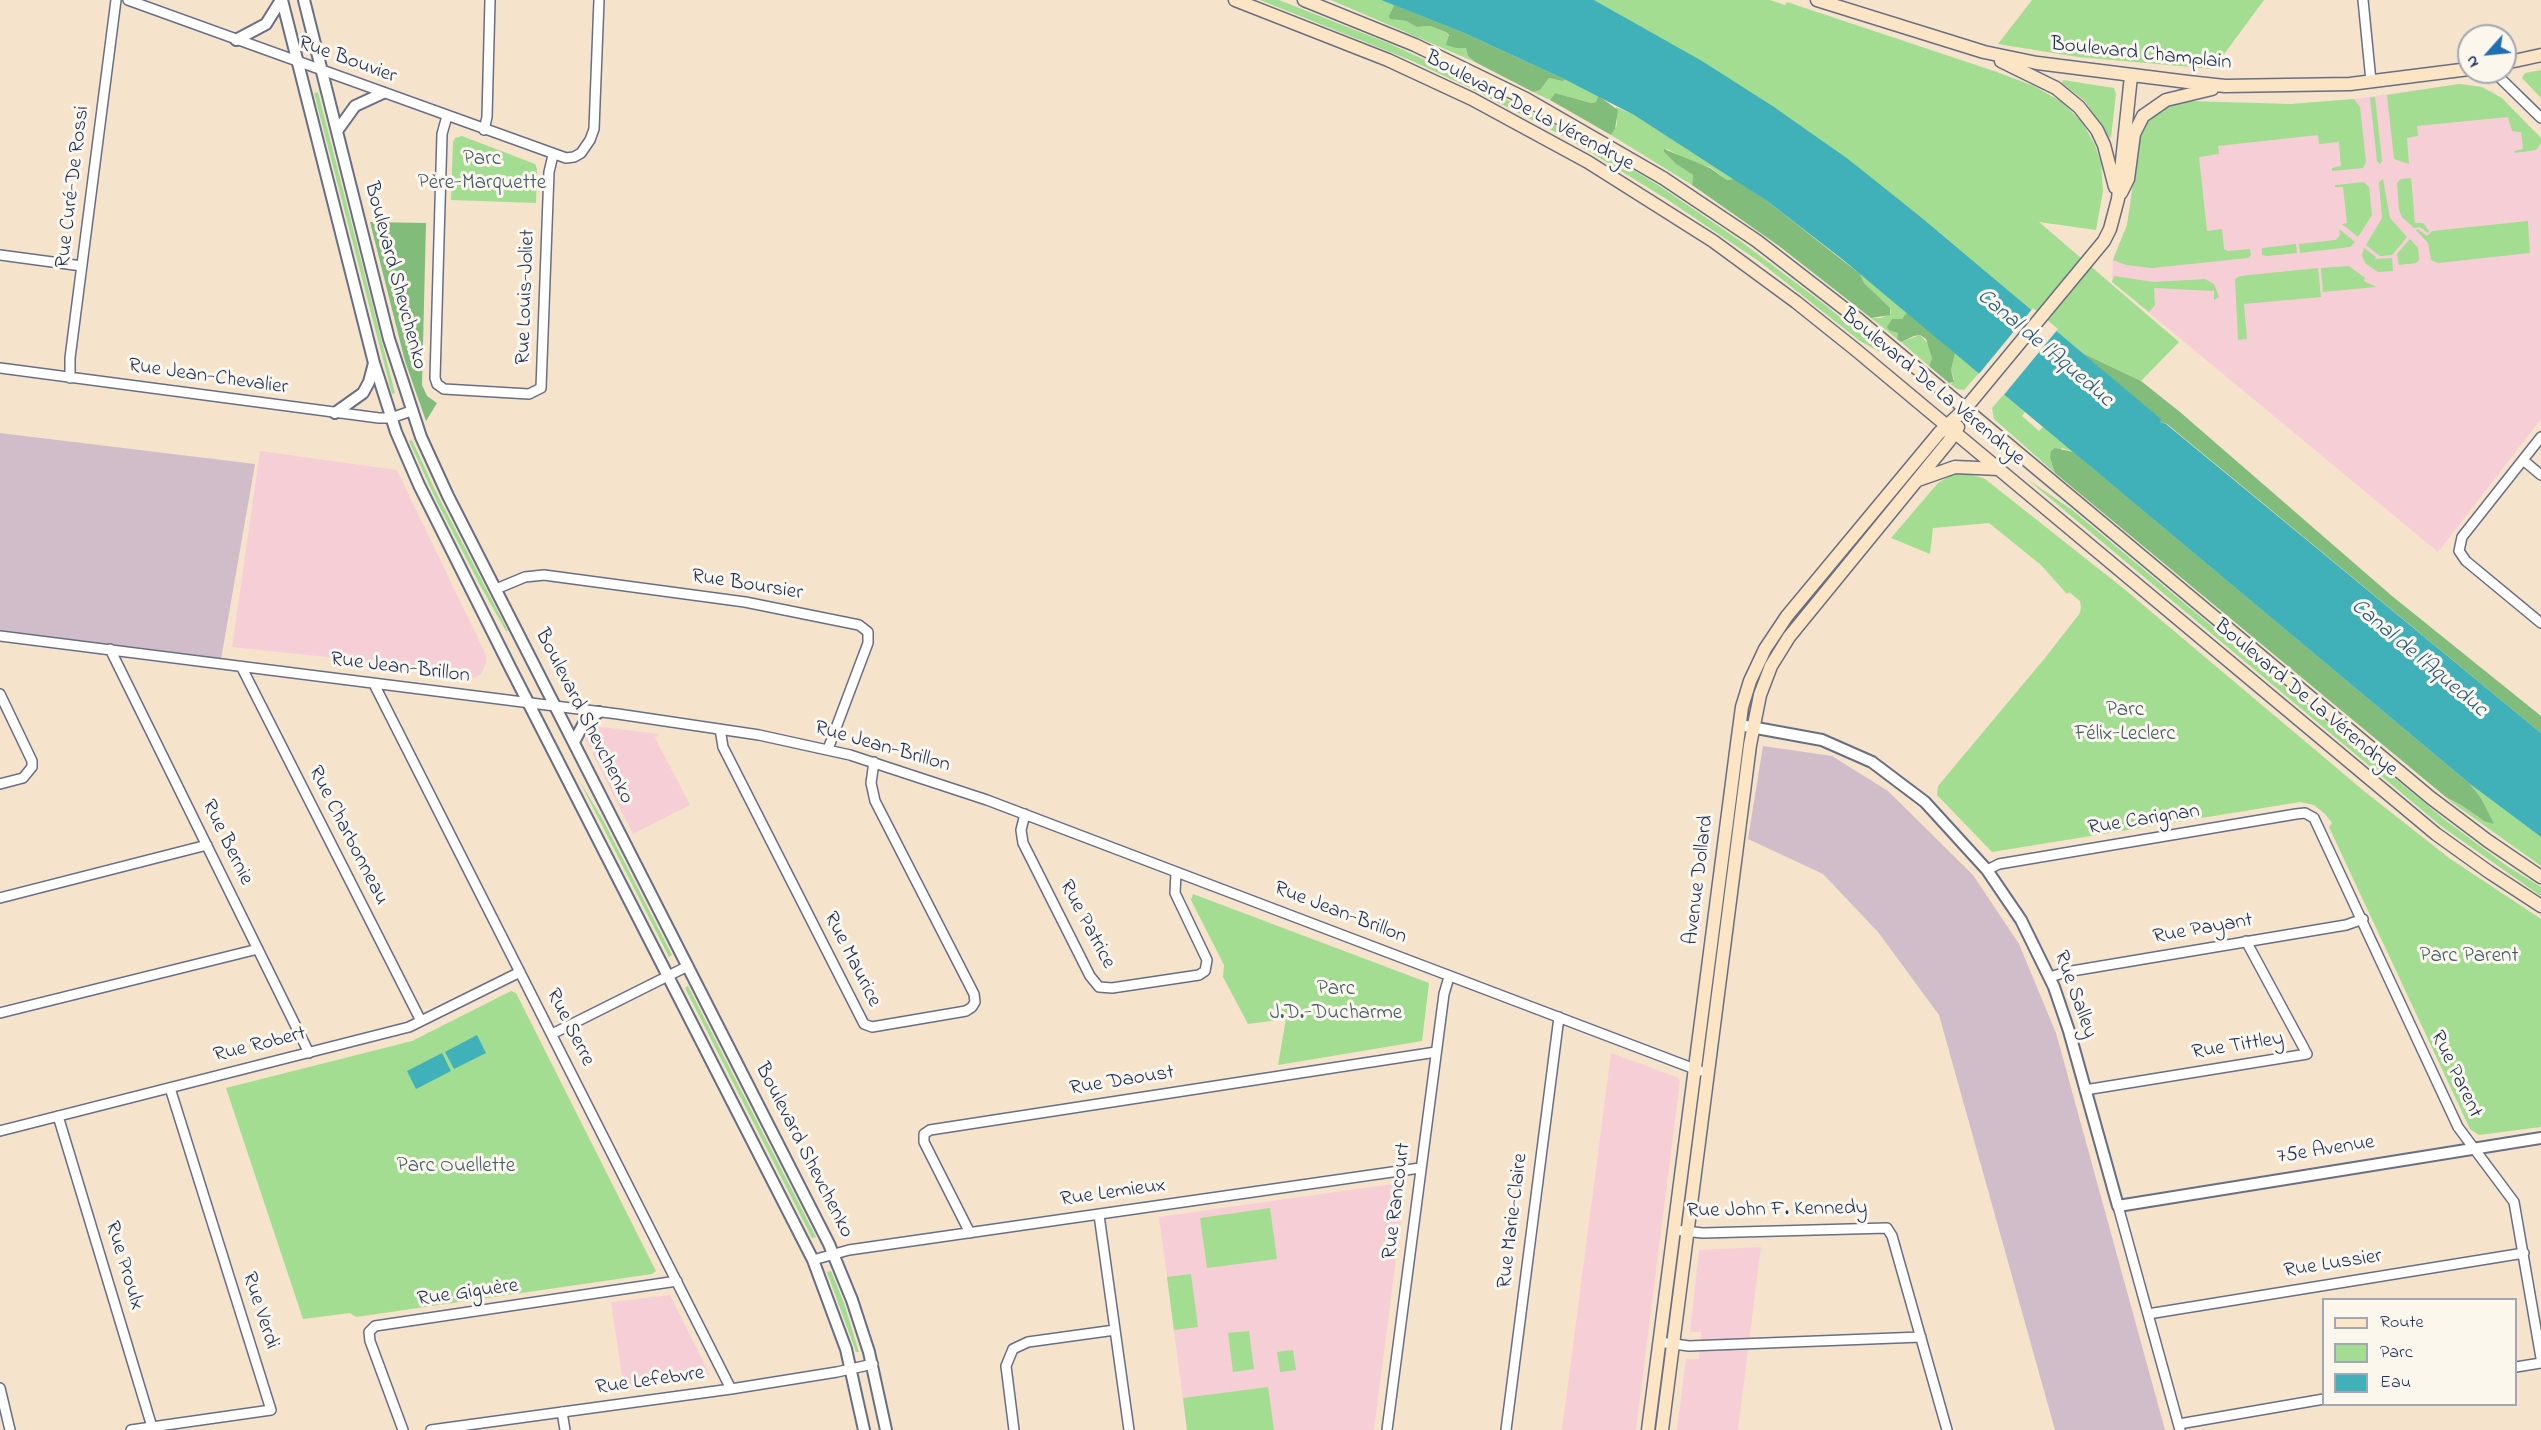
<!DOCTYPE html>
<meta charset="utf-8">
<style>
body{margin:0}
#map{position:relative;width:2541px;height:1430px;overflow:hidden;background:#f6e3cc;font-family:"Indie Flower",sans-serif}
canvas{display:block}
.legend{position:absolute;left:2322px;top:1298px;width:195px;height:108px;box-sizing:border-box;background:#fbf7ec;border:2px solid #a1a7b3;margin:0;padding:8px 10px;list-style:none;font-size:18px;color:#1b2f5e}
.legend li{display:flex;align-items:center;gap:12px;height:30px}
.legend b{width:30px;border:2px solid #a1a7b3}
.north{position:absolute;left:2457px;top:24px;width:60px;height:60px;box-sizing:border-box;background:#fbf7ec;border:2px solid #a1a7b3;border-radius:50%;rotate:243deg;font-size:16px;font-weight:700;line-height:24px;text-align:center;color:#1b2f5e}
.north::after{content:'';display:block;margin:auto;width:21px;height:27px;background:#1f6fb2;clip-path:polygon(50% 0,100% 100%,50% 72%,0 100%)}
</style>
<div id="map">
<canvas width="2541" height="1430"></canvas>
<ul class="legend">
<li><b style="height:8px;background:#fce5c4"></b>Route</li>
<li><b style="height:16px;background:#a2dd91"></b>Parc</li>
<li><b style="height:16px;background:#40b1b9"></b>Eau</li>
</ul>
<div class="north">N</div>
</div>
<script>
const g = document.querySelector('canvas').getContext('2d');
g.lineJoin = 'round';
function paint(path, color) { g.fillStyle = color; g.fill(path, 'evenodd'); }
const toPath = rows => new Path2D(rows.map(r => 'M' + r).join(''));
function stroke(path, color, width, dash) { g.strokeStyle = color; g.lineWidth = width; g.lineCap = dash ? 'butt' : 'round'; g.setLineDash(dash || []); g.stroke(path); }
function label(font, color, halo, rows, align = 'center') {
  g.font = font + ' "Indie Flower",sans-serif'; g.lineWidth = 6; g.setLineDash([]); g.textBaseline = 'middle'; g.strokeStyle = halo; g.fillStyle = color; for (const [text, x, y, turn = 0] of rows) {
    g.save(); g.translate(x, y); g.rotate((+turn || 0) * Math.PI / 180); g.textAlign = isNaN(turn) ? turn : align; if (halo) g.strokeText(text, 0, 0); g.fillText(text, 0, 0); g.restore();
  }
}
const built = toPath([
 [2459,84,2471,85,2493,92,2541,138,2541,419,2438,552,2112,282,2113,258,2127,225,2137,150,2232,103,2291,104,2354,99],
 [260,451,397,470,486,655,486,663,481,674,474,678,383,663,232,647],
 [594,726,659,734,655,738,690,805,633,834,592,753,594,752,591,747,589,747,585,740,588,730],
 [1611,1053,1677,1077,1680,1081,1636,1430,1562,1430],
 [1399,1183,1403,1184,1405,1189,1374,1430,1187,1430,1159,1217],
 [1761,1247,1738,1430,1677,1430,1686,1359,1699,1359,1701,1332,1690,1332,1699,1250],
 [670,1295,710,1375,624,1389,611,1302]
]);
const industrial = toPath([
 [0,433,255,464,220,665,0,636],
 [1763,746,1832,756,1888,791,1973,875,2019,944,2056,1033,2165,1430,2055,1430,1939,1015,1878,932,1823,874,1748,839]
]);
const green = toPath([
 [1260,0,1279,0,1388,43,1471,81,1576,136,1658,185,1739,240,1824,304,1892,359,1860,341,1760,262,1668,200,1569,139,1468,87,1410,60],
 [1331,0,1381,0,1394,5,1391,11,1395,20,1406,21,1417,27,1430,26,1446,32,1456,48,1466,48,1468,56,1475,62],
 [1594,0,1770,0,1785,5,1787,2,1994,71,2034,86,2062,102,2082,122,2095,145,2101,163,2103,191,2096,230,2039,222,2179,342,2141,381,2082,353,1922,218,1805,129,1701,61],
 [2032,0,2264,0,2213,69,2078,57,1998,44],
 [2541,70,2541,98,2522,78,2525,73],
 [1549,78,1562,81,1566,80,1598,96,1596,102,1591,103,1555,93,1550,100,1533,92,1540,90],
 [2063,80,2114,88,2116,94,2111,137,2109,138,2085,101,2062,83],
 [2459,84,2482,87,2502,98,2541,138,2541,143,2536,150,2515,153,2514,151,2523,149,2521,132,2512,131,2508,117,2417,126,2418,136,2407,138,2409,164,2394,159,2387,95],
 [318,92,395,393,392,394,314,93],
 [2375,97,2382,161,2380,164,2377,161,2370,98],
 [2354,99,2360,107,2366,162,2363,168,2332,171,2332,168,2341,166,2339,142,2319,144,2318,135,2218,146,2219,154,2199,157,2207,231,2222,229,2224,249,2228,251,2250,249,2251,255,2248,258,2152,268,2126,265,2113,260,2127,225,2141,131,2153,115,2163,108,2187,101,2291,104],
 [1616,107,1634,115,1734,179,1727,180,1710,167,1694,163,1667,149,1664,152,1676,164,1693,175,1692,185,1611,135,1617,125],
 [462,136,535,164,537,169,536,203,451,200,453,142,455,138],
 [2411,178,2415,223,2423,223,2429,231,2428,233,2420,227,2414,228,2402,217,2399,210,2397,183,2401,179],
 [2383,179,2390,218,2407,237,2392,255,2380,256,2366,245,2382,218,2379,182],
 [2364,182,2369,187,2372,215,2358,237,2342,224,2347,223,2343,187,2335,187,2335,185],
 [2528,221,2530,253,2438,263,2431,260,2428,243,2416,230,2418,229,2427,236,2432,231],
 [2339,229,2355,242,2350,247,2300,253,2299,244,2336,240,2340,235],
 [2410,239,2418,248,2419,260,2416,263,2399,265,2397,254],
 [2296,244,2297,253,2267,256,2262,255,2262,248],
 [2364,248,2376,257,2375,259,2392,258,2393,271,2378,272,2365,263,2362,255],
 [2349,266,2365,278,2364,281,2376,287,2323,292,2321,268],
 [2318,268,2321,297,2244,304,2247,339,2238,340,2235,279,2240,276],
 [1860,274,1907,312,1902,319,1892,319,1888,327,1898,333,1897,339,1871,318,1881,318,1891,313,1890,309,1864,283],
 [2114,276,2154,282,2205,279,2214,284,2219,297,2214,300,2214,291,2154,288,2155,305,2149,312,2112,282],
 [1920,335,1929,345,1932,358,1929,366,1901,342],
 [1955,353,1979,373,1964,390,1957,389,1949,383,1952,384,1954,379,1951,370],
 [2004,394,2025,412,2022,416,2039,431,2043,427,2073,452,2062,448,2050,458,2055,473,1994,419,1992,408],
 [412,440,435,490,508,631,506,631,481,587,438,504,409,441],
 [1962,473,1973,475,1985,479,2123,588,2364,791,2449,858,2541,919,2541,1127,2479,1135,2470,1129,2329,827,2332,823,2325,814,2314,805,2300,802,1992,852,1937,795,1938,786,2045,658,2080,613,2081,607,2080,601,2069,592,2067,594,2041,565,1989,523,1933,528,1930,554,1891,538,1938,483,1950,476],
 [2027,479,2071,509,2445,820,2507,866,2541,887,2541,896,2441,826],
 [579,780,603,820,672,955,669,957],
 [2470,784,2541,837,2541,866,2447,799,2461,805,2484,821,2488,813,2481,798],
 [1193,894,1429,983,1422,1041,1278,1065,1286,1019,1248,1024,1223,977,1224,965,1191,900],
 [688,986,745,1098,816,1237,812,1238,685,988],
 [511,991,516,993,656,1271,652,1274,356,1317,350,1313,303,1319,226,1088,412,1041],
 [1270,1208,1277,1259,1207,1268,1200,1218],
 [831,1271,844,1303,859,1352,856,1352,827,1272],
 [1191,1274,1198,1327,1174,1330,1167,1277],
 [1249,1331,1254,1369,1233,1372,1228,1333],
 [1293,1350,1296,1370,1280,1372,1277,1352],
 [1268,1387,1274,1430,1187,1430,1183,1398]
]);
const forest = toPath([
 [1394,5,1464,33,1566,80,1562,81,1549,78,1540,90,1533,92,1475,62,1468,56,1466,48,1456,48,1446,45,1449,35,1446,32,1430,26,1417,27,1406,21,1390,19,1389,16],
 [1555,93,1591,103,1596,102,1598,96,1604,100,1618,110,1615,129,1611,135,1550,100],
 [1664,149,1710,168,1727,180,1734,179,1767,201,1860,274,1864,283,1890,308,1890,315,1871,318,1779,246,1692,185,1693,175,1676,164,1664,152],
 [370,222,426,223,422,385,427,396,437,403,426,421,405,361],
 [1907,312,1955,353,1951,370,1954,382,1949,383,1929,366,1932,358,1926,339,1920,335,1914,336,1901,342,1897,339,1898,333,1889,330,1887,327,1892,319,1902,319],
 [2082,353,2141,381,2180,412,2392,596,2541,716,2541,733,2167,424,2160,422,2160,419],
 [2055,448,2073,452,2470,784,2481,798,2494,824,2484,821,2461,805,2447,798,2055,473,2050,458,2051,451]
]);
const water = toPath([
 [1381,0,1594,0,1702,61,1774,107,1848,159,1922,218,2161,419,2160,422,2166,424,2541,733,2541,837,2470,784,1842,259,1767,201,1634,115,1566,80,1464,33],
 [477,1035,486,1053,454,1069,445,1052],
 [442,1053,451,1071,416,1089,407,1071]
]);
const pier = toPath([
 [2033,308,2058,329,2003,396,1978,375]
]);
const minor = toPath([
 [128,0,566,158,574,157,581,153,590,140,594,129,599,0],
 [2363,0,2371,81],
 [2494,72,2541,118],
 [447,116,442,134,435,378,437,384,444,389,529,394,541,388,549,172,553,155],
 [484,130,487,117,490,0],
 [0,255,82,266],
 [0,368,379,418,391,418,411,411],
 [70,378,70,358,116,0],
 [2541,437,2462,537,2459,551,2466,561,2541,623],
 [2523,460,2541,475],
 [496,589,525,577,544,575,745,602,859,625,868,632,868,643,828,749],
 [0,636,618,714,759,735,850,755,987,800,1700,1071],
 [110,649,309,1053],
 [242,668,421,1021],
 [374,684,731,1389],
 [0,694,32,761,32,767,23,778,0,784],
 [720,729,723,747,864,1024,872,1027,966,1011,972,1007,975,1002,974,994,875,801,871,783,874,762],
 [1025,814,1021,830,1023,843,1090,976,1099,987,1112,988,1199,975,1205,971,1207,960,1175,893,1176,873],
 [1987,870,1999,864,2296,814,2305,813,2314,818,2458,1127,2514,1202,2541,1358],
 [0,898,207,845],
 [2050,977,2066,972,2346,925,2363,919],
 [0,1013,258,949],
 [552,1034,688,966],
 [2085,1090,2307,1054,2246,941],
 [58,1116,152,1427],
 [0,1131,409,1027,520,972],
 [2118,1206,2180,1430],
 [1099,1215,1129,1430],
 [1674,1230,1703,1233,1887,1228,1892,1236,1947,1430],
 [970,1233,924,1142,924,1134,930,1130,1436,1052],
 [813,1260,849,1250,1420,1168],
 [2148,1314,2524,1253],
 [1659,1342,1689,1346,1921,1337],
 [2516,1367,2541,1363],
 [0,1388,10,1430],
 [562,1412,565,1430],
 [2179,1424,2324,1399],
 [131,1430,271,1410,170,1088],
 [403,1430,370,1341,369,1332,375,1326,677,1281],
 [431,1430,731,1389,837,1372,873,1364],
 [1014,1430,1006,1366,1013,1349,1028,1342,1115,1330],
 [1387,1430,1444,994,1449,977],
 [1506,1430,1559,1017]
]);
const tertiary = toPath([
 [282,0,374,363,396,432,419,485,510,667,813,1260,846,1349,864,1430],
 [304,0,389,339,421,437,448,496,829,1244,852,1300,869,1352,886,1430],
 [236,40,266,24,281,0],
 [337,131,355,106,383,93],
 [335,413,363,393,369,382,374,363],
 [1740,725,1822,740,1872,762,1925,802,1987,870,2021,920,2054,987,2069,1031,2118,1206,2541,1138],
 [574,742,584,723,599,712]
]);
const secondary = toPath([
 [1235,0,1388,60,1472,99,1588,162,1713,241,1796,302,1856,350,2436,834,2489,872,2541,906],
 [1304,0,1415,45,1526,99,1663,178,1757,241,1859,320,2431,798,2488,841,2541,877],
 [1817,0,1984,52,2037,63,2188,82,2225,86,2350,84,2469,69],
 [2001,61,2056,88,2079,107,2097,130,2104,145,2115,187],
 [2505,63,2541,55],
 [2121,193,2128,179,2134,134,2143,116,2166,100,2212,89],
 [1918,480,1955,467,1999,469],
 [1648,1430,1737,744,1742,707,1750,681,1765,649,1787,616,1939,433,1965,409,2104,241,2110,229,2118,199,2131,76],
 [1662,1430,1750,745,1760,695,1771,666,1789,637,1949,441,1958,427]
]);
const streetNames = [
 ["Boulevard Champlain",2141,55,6],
 ["Rue Bouvier",347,61,20],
 ["Boulevard De La Vérendrye",1529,112,28],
 ["Rue Curé-De Rossi",74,187,-83],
 ["Boulevard Shevchenko",394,276,75],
 ["Rue Louis-Joliet",527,297,-88],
 ["Rue Jean-Chevalier",208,378,8],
 ["Boulevard De La Vérendrye",1932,388,40],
 ["Rue Boursier",747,586,9],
 ["Rue Jean-Brillon",400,669,7],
 ["Boulevard De La Vérendrye",2305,699,40],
 ["Boulevard Shevchenko",583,717,63],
 ["Rue Jean-Brillon",882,748,16],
 ["Rue Carignan",2144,821,-9],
 ["Rue Charbonneau",347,836,63],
 ["Rue Bernie",226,843,64],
 ["Avenue Dollard",1700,880,-83],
 ["Rue Jean-Brillon",1340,914,21],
 ["Rue Patrice",1086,925,62],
 ["Rue Payant",2203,930,-10],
 ["Rue Maurice",851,960,63],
 ["Rue Salley",2074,995,70],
 ["Rue Serre",569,1028,63],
 ["Rue Robert",260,1046,-14],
 ["Rue Tittley",2238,1047,-9],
 ["Rue Parent",2455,1075,64],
 ["Rue Daoust",1122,1082,-9],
 ["Boulevard Shevchenko",803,1151,63],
 ["75e Avenue",2326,1151,-9],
 ["Rue Lemieux",1113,1194,-8],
 ["Rue Rancourt",1398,1201,-83],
 ["Rue John F. Kennedy",1777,1211,-1],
 ["Rue Marie-Claire",1514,1221,-83],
 ["Rue Lussier",2333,1265,-9],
 ["Rue Proulx",123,1266,73],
 ["Rue Giguère",468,1294,-8],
 ["Rue Verdi",259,1311,72],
 ["Rue Lefebvre",650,1382,-8]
];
const parkNames = [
 ["Parc",482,161],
 ["Père-Marquette",482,185],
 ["Parc",2125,712],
 ["Félix-Leclerc",2125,736],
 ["Parc Parent",2469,958],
 ["Parc",1336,991],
 ["J.D.-Ducharme",1336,1015],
 ["Parc Ouellette",456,1168]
];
const waterNames = [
 ["Canal de l'Aqueduc",2044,349,40],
 ["Canal de l'Aqueduc",2418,659,40]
];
paint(built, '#f6cfd6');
paint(industrial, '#d1bdc9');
paint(green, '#a2dd91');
paint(forest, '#81bc7b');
paint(water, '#40b1b9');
paint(pier, '#f6e3cc');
stroke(minor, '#686e84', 12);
stroke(tertiary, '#686e84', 14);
stroke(secondary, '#686e84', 15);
stroke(minor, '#fff', 9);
stroke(tertiary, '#fff', 10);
stroke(secondary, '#fce5c4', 12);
label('21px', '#1b2f5e', '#fbf7ec', streetNames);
label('21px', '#3d5a6b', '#fbf7ec', parkNames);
label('italic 22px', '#285c7e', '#fbf7ec', waterNames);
</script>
